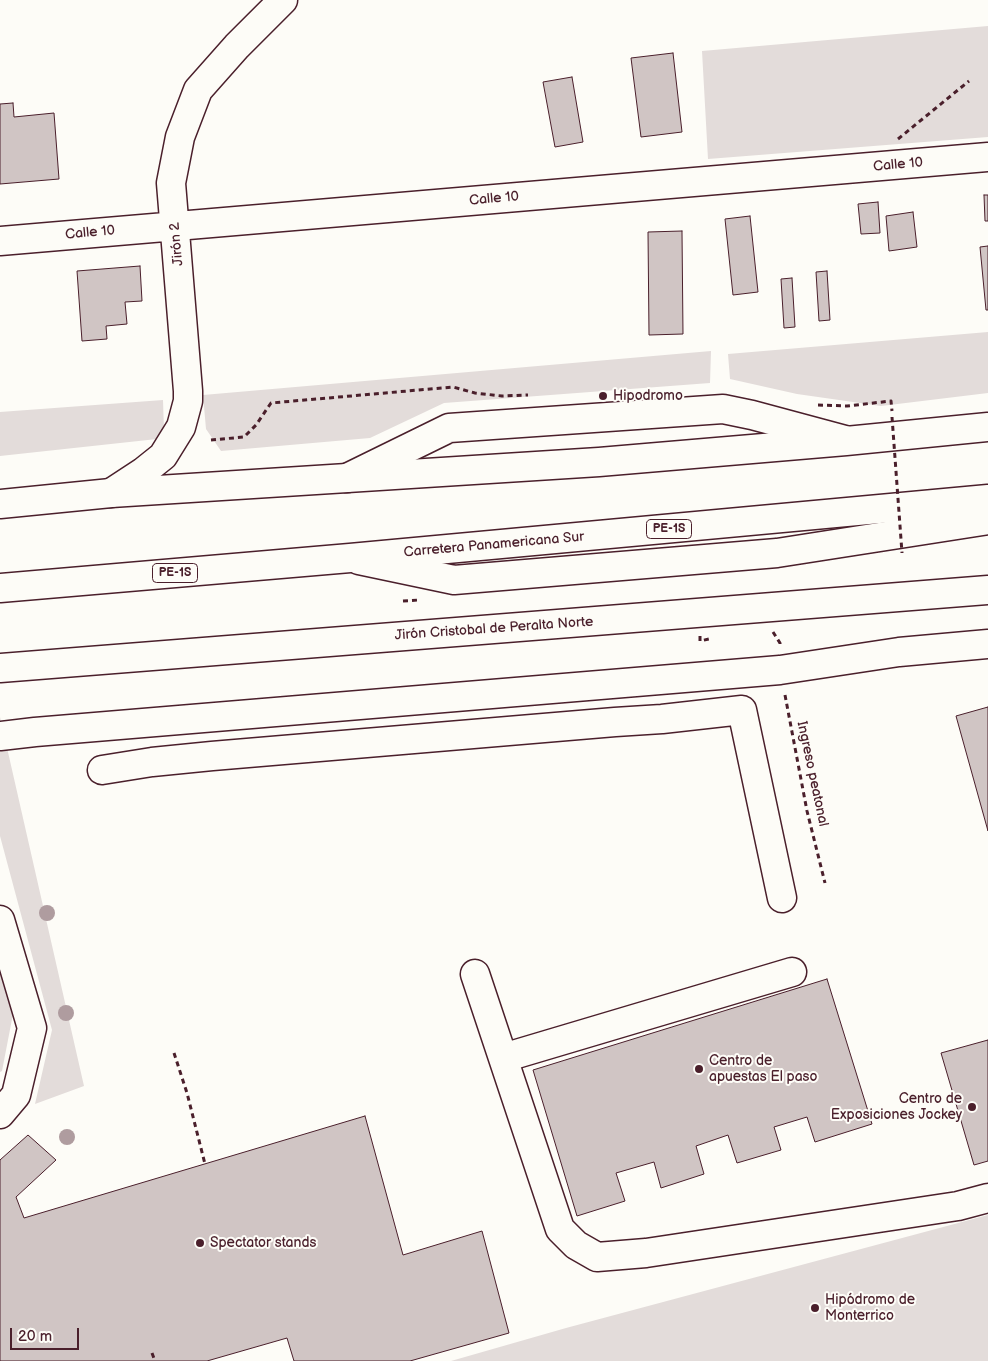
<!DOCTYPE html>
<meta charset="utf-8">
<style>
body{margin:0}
#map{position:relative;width:988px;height:1361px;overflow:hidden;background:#fdfcf7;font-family:"Balsamiq Sans",sans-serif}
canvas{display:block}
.scale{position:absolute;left:10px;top:1328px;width:69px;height:22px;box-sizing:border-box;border:2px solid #4a1f2b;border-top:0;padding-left:6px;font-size:15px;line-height:18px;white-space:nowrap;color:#4a1f2b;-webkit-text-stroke:4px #fdfcf7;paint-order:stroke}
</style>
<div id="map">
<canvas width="988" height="1361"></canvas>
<div class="scale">20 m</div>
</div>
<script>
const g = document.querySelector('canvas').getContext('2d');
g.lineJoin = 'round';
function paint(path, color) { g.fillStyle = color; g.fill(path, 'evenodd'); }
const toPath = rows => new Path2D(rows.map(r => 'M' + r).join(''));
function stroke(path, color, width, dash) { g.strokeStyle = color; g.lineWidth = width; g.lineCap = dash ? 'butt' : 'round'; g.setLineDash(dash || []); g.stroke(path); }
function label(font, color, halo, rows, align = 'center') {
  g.font = font + ' "Balsamiq Sans",sans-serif'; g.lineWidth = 4; g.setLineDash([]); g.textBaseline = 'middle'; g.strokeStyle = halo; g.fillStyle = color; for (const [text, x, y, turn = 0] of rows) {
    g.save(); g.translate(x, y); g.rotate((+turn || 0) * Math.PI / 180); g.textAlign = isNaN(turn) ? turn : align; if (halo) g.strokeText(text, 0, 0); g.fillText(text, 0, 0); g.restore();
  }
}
const green = toPath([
 [988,26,988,137,708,159,702,51],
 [988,332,988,393,881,406,797,394,730,379,728,354],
 [711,351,710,383,444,403,370,438,221,451,206,429,203,395],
 [163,400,164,431,157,439,0,456,0,412],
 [0,717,84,1086,35,1104,52,1030,0,836],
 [0,971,13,1014,2,1071,0,1072],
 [988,1215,988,1361,451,1361,566,1328]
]);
const building = toPath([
 [673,53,682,132,641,137,631,58,673,53],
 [572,77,583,142,555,147,543,82,572,77],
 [13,103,14,117,54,113,59,179,0,184,0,104,13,103],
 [984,195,988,195,988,221,985,221,984,195],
 [878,202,880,233,861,234,858,204,878,202],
 [913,212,917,247,889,251,886,216,913,212],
 [750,216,758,292,733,295,725,219,750,216],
 [682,231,683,334,649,335,648,232,682,231],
 [988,246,988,310,986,310,980,247,988,246],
 [140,266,142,301,125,302,127,324,106,326,107,339,82,341,77,271,140,266],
 [827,271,830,320,819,321,816,272,827,271],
 [792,278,795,327,784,328,781,279,792,278],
 [988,707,988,831,956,716,988,707],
 [827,979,872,1124,815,1142,807,1117,774,1127,781,1150,737,1163,728,1135,696,1146,704,1174,661,1188,654,1162,616,1173,625,1201,577,1216,533,1070,827,979],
 [988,1040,988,1161,974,1165,941,1053,988,1040],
 [365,1116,403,1255,482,1231,509,1333,410,1361,294,1361,287,1338,207,1361,0,1361,0,1160,28,1135,56,1160,16,1197,24,1218,365,1116]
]);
const path = toPath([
 [898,139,969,81],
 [818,405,847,406,891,401,892,411],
 [211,440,244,437,256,425,271,403,453,387,475,393,502,396,528,395],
 [403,601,419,600],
 [773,632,780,643,780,646],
 [700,636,700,641,709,639],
 [785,695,807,811,825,883],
 [174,1053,187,1093,205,1164],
 [152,1353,155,1361]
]);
const minor = toPath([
 [0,241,988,157],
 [347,478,449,428,723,409,752,415,845,440],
 [111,493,143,472,163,456,181,427,188,401,188,391,171,183,180,137,198,90,237,46,283,0],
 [359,560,454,580,777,553,988,520],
 [0,668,988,590],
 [0,736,35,732,780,670,899,652,988,644],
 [102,770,152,762,212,756,615,722,662,719,742,710,782,898],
 [0,920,32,1028,16,1095,0,1114],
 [475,974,560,1229,576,1245,597,1257,646,1253,958,1206,988,1198],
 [503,1058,792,972]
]);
const highway = toPath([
 [0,504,111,493,599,462,846,441,988,427],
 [0,588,350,558,988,499]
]);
const pathBridge = toPath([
 [892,417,902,553]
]);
const trees = [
 [47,913],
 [66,1013],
 [67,1137]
];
const markers = [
 [603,396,5,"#4a1f2b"],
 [699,1069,5,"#4a1f2b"],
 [972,1107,5,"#4a1f2b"],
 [200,1243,5,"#4a1f2b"],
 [815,1308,5,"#4a1f2b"]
];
const shields = [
 [669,529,45],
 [175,573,45]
];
const shieldNames = [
 ["PE-1S",669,529],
 ["PE-1S",175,573]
];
const streetNames = [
 ["Calle 10",898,165,-5],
 ["Calle 10",494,199,-5],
 ["Calle 10",90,233,-5],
 ["Jirón 2",177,244,-95],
 ["Carretera Panamericana Sur",494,545,-5],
 ["Jirón Cristobal de Peralta Norte",494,629,-4],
 ["Ingreso peatonal",812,774,78]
];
const poiNames = [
 ["Hipodromo",613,396],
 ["Centro de",709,1061],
 ["apuestas El paso",709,1077],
 ["Centro de",962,1099,"right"],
 ["Exposiciones Jockey",962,1115,"right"],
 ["Spectator stands",210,1243],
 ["Hipódromo de",825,1300],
 ["Monterrico",825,1316]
];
paint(green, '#e3dcda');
paint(building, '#d0c5c4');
stroke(building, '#4a1f2b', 1);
stroke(minor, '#4a1f2b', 31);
stroke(highway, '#4a1f2b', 31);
stroke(path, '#4a1f2b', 3, [5, 4]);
stroke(minor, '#fdfcf7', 28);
stroke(highway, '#fdfcf7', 28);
stroke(pathBridge, '#4a1f2b', 3, [5, 4]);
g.fillStyle = '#af9c9f';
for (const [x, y] of trees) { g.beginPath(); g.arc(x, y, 8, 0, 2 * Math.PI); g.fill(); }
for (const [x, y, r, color] of markers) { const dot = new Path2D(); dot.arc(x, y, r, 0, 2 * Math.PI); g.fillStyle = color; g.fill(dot); stroke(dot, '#fdfcf7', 2); }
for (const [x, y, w] of shields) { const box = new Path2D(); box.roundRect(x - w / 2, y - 9.5, w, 19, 4); g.fillStyle = '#fdfcf7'; g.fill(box); stroke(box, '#4a1f2b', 1); }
label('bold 12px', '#4a1f2b', null, shieldNames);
label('14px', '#4a1f2b', '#fdfcf7', streetNames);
label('14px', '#4a1f2b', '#fdfcf7', poiNames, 'left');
</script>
